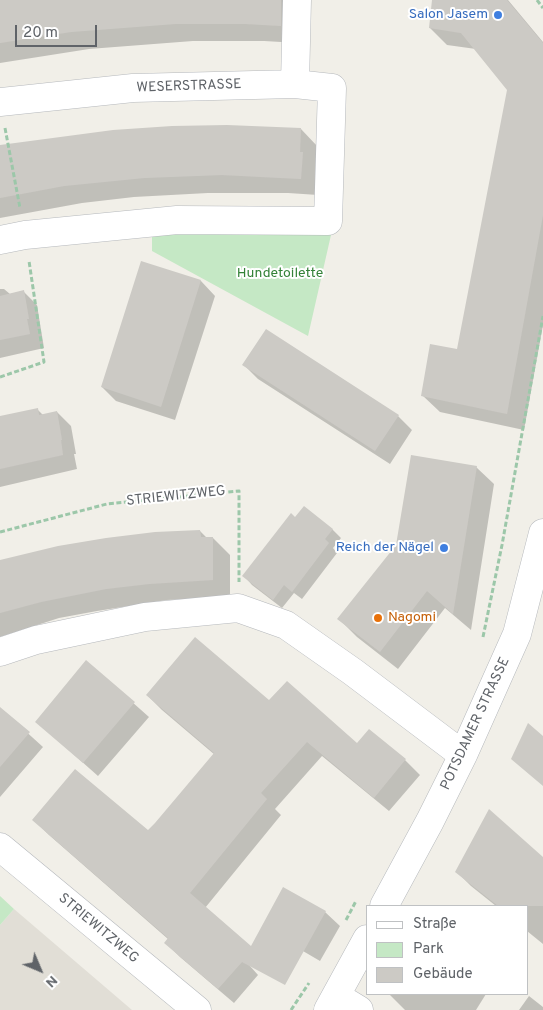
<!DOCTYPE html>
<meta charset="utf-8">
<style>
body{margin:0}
#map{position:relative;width:543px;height:1010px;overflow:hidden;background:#f1efe8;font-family:Overpass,sans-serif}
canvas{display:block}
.legend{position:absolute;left:366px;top:905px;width:162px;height:90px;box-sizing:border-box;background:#fff;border:1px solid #bfc1c3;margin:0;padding:6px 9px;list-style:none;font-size:15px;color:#5f6368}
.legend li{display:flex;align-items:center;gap:10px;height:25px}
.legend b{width:25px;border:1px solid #bfc1c3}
.north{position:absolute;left:15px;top:945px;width:50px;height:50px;-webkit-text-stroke:4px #fff;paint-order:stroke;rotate:135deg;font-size:14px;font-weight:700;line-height:20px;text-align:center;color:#5f6368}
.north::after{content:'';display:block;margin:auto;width:18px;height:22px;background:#5f6368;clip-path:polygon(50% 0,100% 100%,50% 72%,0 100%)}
.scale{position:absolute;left:15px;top:25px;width:82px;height:22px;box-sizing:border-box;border:2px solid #5f6368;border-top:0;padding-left:6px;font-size:15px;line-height:18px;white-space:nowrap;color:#5f6368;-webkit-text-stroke:4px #fff;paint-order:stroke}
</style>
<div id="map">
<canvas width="543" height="1010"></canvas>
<ul class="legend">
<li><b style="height:6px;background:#fff"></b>Straße</li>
<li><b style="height:14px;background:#c5e8c5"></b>Park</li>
<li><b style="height:14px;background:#cccac5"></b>Gebäude</li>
</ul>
<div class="north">N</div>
<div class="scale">20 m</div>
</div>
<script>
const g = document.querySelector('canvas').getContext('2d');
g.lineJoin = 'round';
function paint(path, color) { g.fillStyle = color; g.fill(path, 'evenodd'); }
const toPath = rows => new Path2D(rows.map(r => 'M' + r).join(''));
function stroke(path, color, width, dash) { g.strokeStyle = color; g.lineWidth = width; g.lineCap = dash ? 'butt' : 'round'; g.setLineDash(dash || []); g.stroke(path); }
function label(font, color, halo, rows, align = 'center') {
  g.font = font + ' Overpass,sans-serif'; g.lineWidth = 4; g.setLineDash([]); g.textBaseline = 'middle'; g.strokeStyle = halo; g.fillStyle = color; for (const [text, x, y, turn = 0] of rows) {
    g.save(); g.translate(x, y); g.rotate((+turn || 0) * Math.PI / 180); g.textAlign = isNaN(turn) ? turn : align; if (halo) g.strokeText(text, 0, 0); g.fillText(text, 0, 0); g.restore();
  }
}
const education = toPath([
 [14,909,132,1010,0,1010,0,925]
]);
const green = toPath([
 [152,231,331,235,308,336,152,251],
 [0,896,14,909,0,925]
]);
const shadow = toPath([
 [0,0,300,0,298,43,264,41,193,41,89,49,0,63],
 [433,0,508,0,543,42,543,325,524,430,440,412,422,395,458,351,509,89,476,49,447,45,430,28],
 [301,129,318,147,318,195,288,193,208,193,134,197,82,203,0,218,0,147],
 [142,263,201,281,215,296,175,420,116,401,102,387],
 [0,289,4,289,10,294,23,291,37,305,44,348,0,358],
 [244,365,398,416,412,430,390,464,258,379],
 [37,409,43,415,57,412,71,426,76,454,74,454,77,469,0,487,0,418],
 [476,467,494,484,471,630,445,608,398,669,357,637,339,619],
 [296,519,332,529,341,538,333,548,337,553,302,599,294,593,282,608,252,585,244,576],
 [200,531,207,538,213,538,230,555,230,597,167,600,97,611,59,618,0,637,0,562],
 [87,662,149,717,98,776,37,722],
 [147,695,269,702,358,745,369,731,405,760,420,775,389,811,322,756,275,809,281,815,205,908,256,954,250,966,258,975,234,1003,180,957,166,943,168,939,49,835,34,820,148,832,215,755,162,710],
 [0,708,43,747,0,797],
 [543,859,543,944,527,931,527,906,496,906,471,886,457,872],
 [325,912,340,926,320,961,279,937],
 [389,994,486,994,476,1010,405,1010],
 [529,996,543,1007,543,1010,519,1010]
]);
const building = toPath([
 [0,0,281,0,281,26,246,24,175,24,71,32,0,43],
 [432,0,507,0,543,43,543,215,507,414,421,396,430,344,457,349,507,90,461,33,429,28],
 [227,125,301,128,300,152,303,152,301,179,222,175,144,178,64,186,0,198,0,145,113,130,172,126],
 [141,261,201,280,161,407,101,387],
 [24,290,29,319,27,319,30,334,0,340,0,296],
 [266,329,399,415,375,451,242,365],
 [38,408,39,415,57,411,62,440,61,440,63,455,0,469,0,416],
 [411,455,477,466,453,614,427,591,380,652,337,619,396,545],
 [304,506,333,529,325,539,329,543,292,592,284,585,273,600,242,576,291,513,295,517],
 [200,530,201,537,213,537,213,580,149,584,106,589,41,602,0,613,0,560,58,546,106,538,155,532],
 [195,637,269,700,287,681,357,743,369,729,406,759,374,798,307,742,261,793,267,799,190,893,251,946,283,887,326,911,285,985,242,962,218,989,164,943,168,938,32,820,75,769,148,830,155,823,214,753,146,695],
 [86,660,135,702,83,763,35,722],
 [0,707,30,732,0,767],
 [528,723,543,736,543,786,511,759],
 [489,809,543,857,543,906,498,906,455,872]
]);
const path = toPath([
 [537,0,543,8],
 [5,128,20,208],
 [0,377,44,362,29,261],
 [0,532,107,504,239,491,239,582],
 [483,637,502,545,543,316],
 [346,920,356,901],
 [291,1010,309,983]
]);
const minor = toPath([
 [0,102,133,88,295,84,297,0],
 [0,240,25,235,177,220,328,221,332,88,295,84],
 [0,652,36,640,145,617,238,608,286,625,353,672,463,755],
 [0,847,197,1010],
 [384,906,430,821,463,755,517,634,543,533],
 [336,996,359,1010],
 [328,1010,367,939]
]);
const markers = [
 [498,15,5,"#3f7fe0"],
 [444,548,5,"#3f7fe0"],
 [378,618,5,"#e8710a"]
];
const shopNames = [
 ["Salon Jasem",488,15],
 ["Reich der Nägel",434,548]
];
const streetNames = [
 ["WESERSTRASSE",189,87,-2],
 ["STRIEWITZWEG",176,497,-6],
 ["POTSDAMER STRASSE",476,724,-65],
 ["STRIEWITZWEG",98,929,40]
];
const parkNames = [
 ["Hundetoilette",280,274]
];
const foodNames = [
 ["Nagomi",388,618]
];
paint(education, '#e1ded6');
paint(green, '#c5e8c5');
paint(shadow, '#0003');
paint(building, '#cccac5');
stroke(minor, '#b5b8bc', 29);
stroke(path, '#9cc7a9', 3, [5, 2.5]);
stroke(minor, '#fff', 28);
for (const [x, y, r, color] of markers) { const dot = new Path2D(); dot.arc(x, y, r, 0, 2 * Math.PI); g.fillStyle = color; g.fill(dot); stroke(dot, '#fff', 2); }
label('14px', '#366cbe', '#fff', shopNames, 'right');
label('14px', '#5f6368', '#fff', streetNames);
label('14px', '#348238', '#fff', parkNames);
label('14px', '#c56008', '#fff', foodNames, 'left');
</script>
